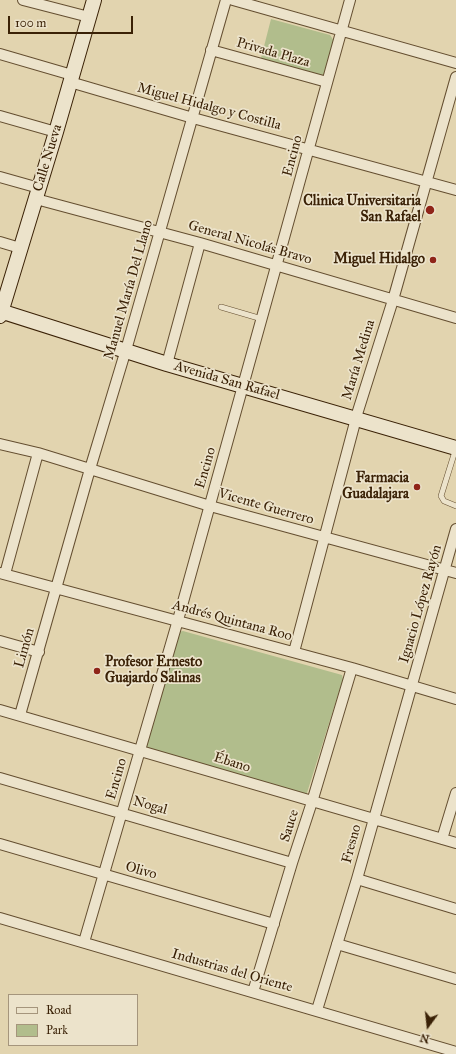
<!DOCTYPE html>
<meta charset="utf-8">
<style>
body{margin:0}
#map{position:relative;width:456px;height:1054px;overflow:hidden;background:#e2d4af;font-family:"IM FELL Great Primer",serif}
canvas{display:block}
.legend{position:absolute;left:8px;top:994px;width:130px;height:52px;box-sizing:border-box;background:#ece3cb;border:1px solid #a5957c;margin:0;padding:5px 7px;list-style:none;font-size:12px;color:#3a2106}
.legend li{display:flex;align-items:center;gap:8px;height:20px}
.legend b{width:20px;border:1px solid #a5957c}
.north{position:absolute;left:408px;top:1006px;width:40px;height:40px;-webkit-text-stroke:3px #ece3cb;paint-order:stroke;rotate:195deg;font-size:11px;font-weight:700;line-height:16px;text-align:center;color:#3a2106}
.north::after{content:'';display:block;margin:auto;width:14px;height:18px;background:#3a2106;clip-path:polygon(50% 0,100% 100%,50% 72%,0 100%)}
.scale{position:absolute;left:8px;top:16px;width:125px;height:18px;box-sizing:border-box;border:2px solid #3a2106;border-top:0;padding-left:5px;font-size:12px;line-height:14px;white-space:nowrap;color:#3a2106;-webkit-text-stroke:3px #ece3cb;paint-order:stroke}
</style>
<div id="map">
<canvas width="456" height="1054"></canvas>
<ul class="legend">
<li><b style="height:5px;background:#ece3cb"></b>Road</li>
<li><b style="height:11px;background:#b1bd8c"></b>Park</li>
</ul>
<div class="north">N</div>
<div class="scale">100 m</div>
</div>
<script>
const g = document.querySelector('canvas').getContext('2d');
g.lineJoin = 'round';
function paint(path, color) { g.fillStyle = color; g.fill(path, 'evenodd'); }
const toPath = rows => new Path2D(rows.map(r => 'M' + r).join(''));
function stroke(path, color, width, dash) { g.strokeStyle = color; g.lineWidth = width; g.lineCap = dash ? 'butt' : 'round'; g.setLineDash(dash || []); g.stroke(path); }
function label(font, color, halo, rows, align = 'center') {
  g.font = font + ' "IM FELL Great Primer",serif'; g.lineWidth = 3.5; g.setLineDash([]); g.textBaseline = 'middle'; g.strokeStyle = halo; g.fillStyle = color; for (const [text, x, y, turn = 0] of rows) {
    g.save(); g.translate(x, y); g.rotate((+turn || 0) * Math.PI / 180); g.textAlign = isNaN(turn) ? turn : align; if (halo) g.strokeText(text, 0, 0); g.fillText(text, 0, 0); g.restore();
  }
}
const green = toPath([
 [271,19,330,35,334,41,325,76,260,62],
 [183,631,342,675,343,679,306,796,145,748,178,632]
]);
const lane = toPath([
 [221,307,262,319],
 [456,448,441,496,444,501,456,506]
]);
const street = toPath([
 [23,0,89,17],
 [233,0,456,63],
 [211,50,327,82],
 [0,54,72,75],
 [70,82,193,118,456,190],
 [0,116,56,132],
 [0,177,39,188],
 [36,199,200,243,456,318],
 [0,242,20,248],
 [167,364,200,243],
 [0,444,38,453,210,506,456,573],
 [0,573,352,668,456,699],
 [5,574,38,453],
 [0,641,39,652],
 [294,652,358,411,393,300,456,77],
 [0,710,456,843],
 [20,715,90,469,128,343,226,0],
 [0,778,292,863],
 [442,839,456,793],
 [0,844,274,924],
 [357,879,456,909],
 [0,918,456,1052],
 [84,942,178,620,350,0],
 [337,944,456,979],
 [253,992,292,863,312,802,352,668],
 [317,1010,357,879,456,529]
]);
const secondary = toPath([
 [0,311,167,364,456,448],
 [0,316,56,132,94,0]
]);
const markers = [
 [430,210,5,"#8f2418"],
 [433,260,4,"#8f2418"],
 [417,487,4,"#8f2418"],
 [97,671,4,"#8f2418"]
];
const streetNames = [
 ["Privada Plaza",273,53,16],
 ["Miguel Hidalgo y Costilla",209,107,15],
 ["Encino",293,156,-75],
 ["Calle Nueva",48,158,-73],
 ["General Nicolás Bravo",250,243,16],
 ["Manuel María Del Llano",129,290,-74],
 ["María Medina",359,360,-73],
 ["Avenida San Rafael",227,381,16],
 ["Encino",206,468,-74],
 ["Vicente Guerrero",266,507,16],
 ["Ignacio López Rayón",421,604,-74],
 ["Andrés Quintana Roo",232,621,15],
 ["Limón",25,648,-74],
 ["Ébano",232,763,17],
 ["Encino",117,779,-74],
 ["Nogal",150,806,16],
 ["Sauce",290,826,-72],
 ["Fresno",352,844,-75],
 ["Olivo",141,871,16],
 ["Industrias del Oriente",232,971,16]
];
const poiNames = [
 ["Clinica Universitaria",421,202],
 ["San Rafael",421,218],
 ["Miguel Hidalgo",425,260],
 ["Farmacia",409,479],
 ["Guadalajara",409,495],
 ["Profesor Ernesto",105,663,"left"],
 ["Guajardo Salinas",105,679,"left"]
];
paint(green, '#b1bd8c');
stroke(lane, '#644e30', 6);
stroke(street, '#644e30', 12);
stroke(secondary, '#3a2106', 16);
stroke(lane, '#ece3cb', 5);
stroke(street, '#ece3cb', 10);
stroke(secondary, '#ece3cb', 14);
for (const [x, y, r, color] of markers) { const dot = new Path2D(); dot.arc(x, y, r, 0, 2 * Math.PI); g.fillStyle = color; g.fill(dot); stroke(dot, '#ece3cb', 1.5); }
label('14px', '#3a2106', '#ece3cb', streetNames);
label('bold 14px', '#3a2106', '#ece3cb', poiNames, 'right');
</script>
